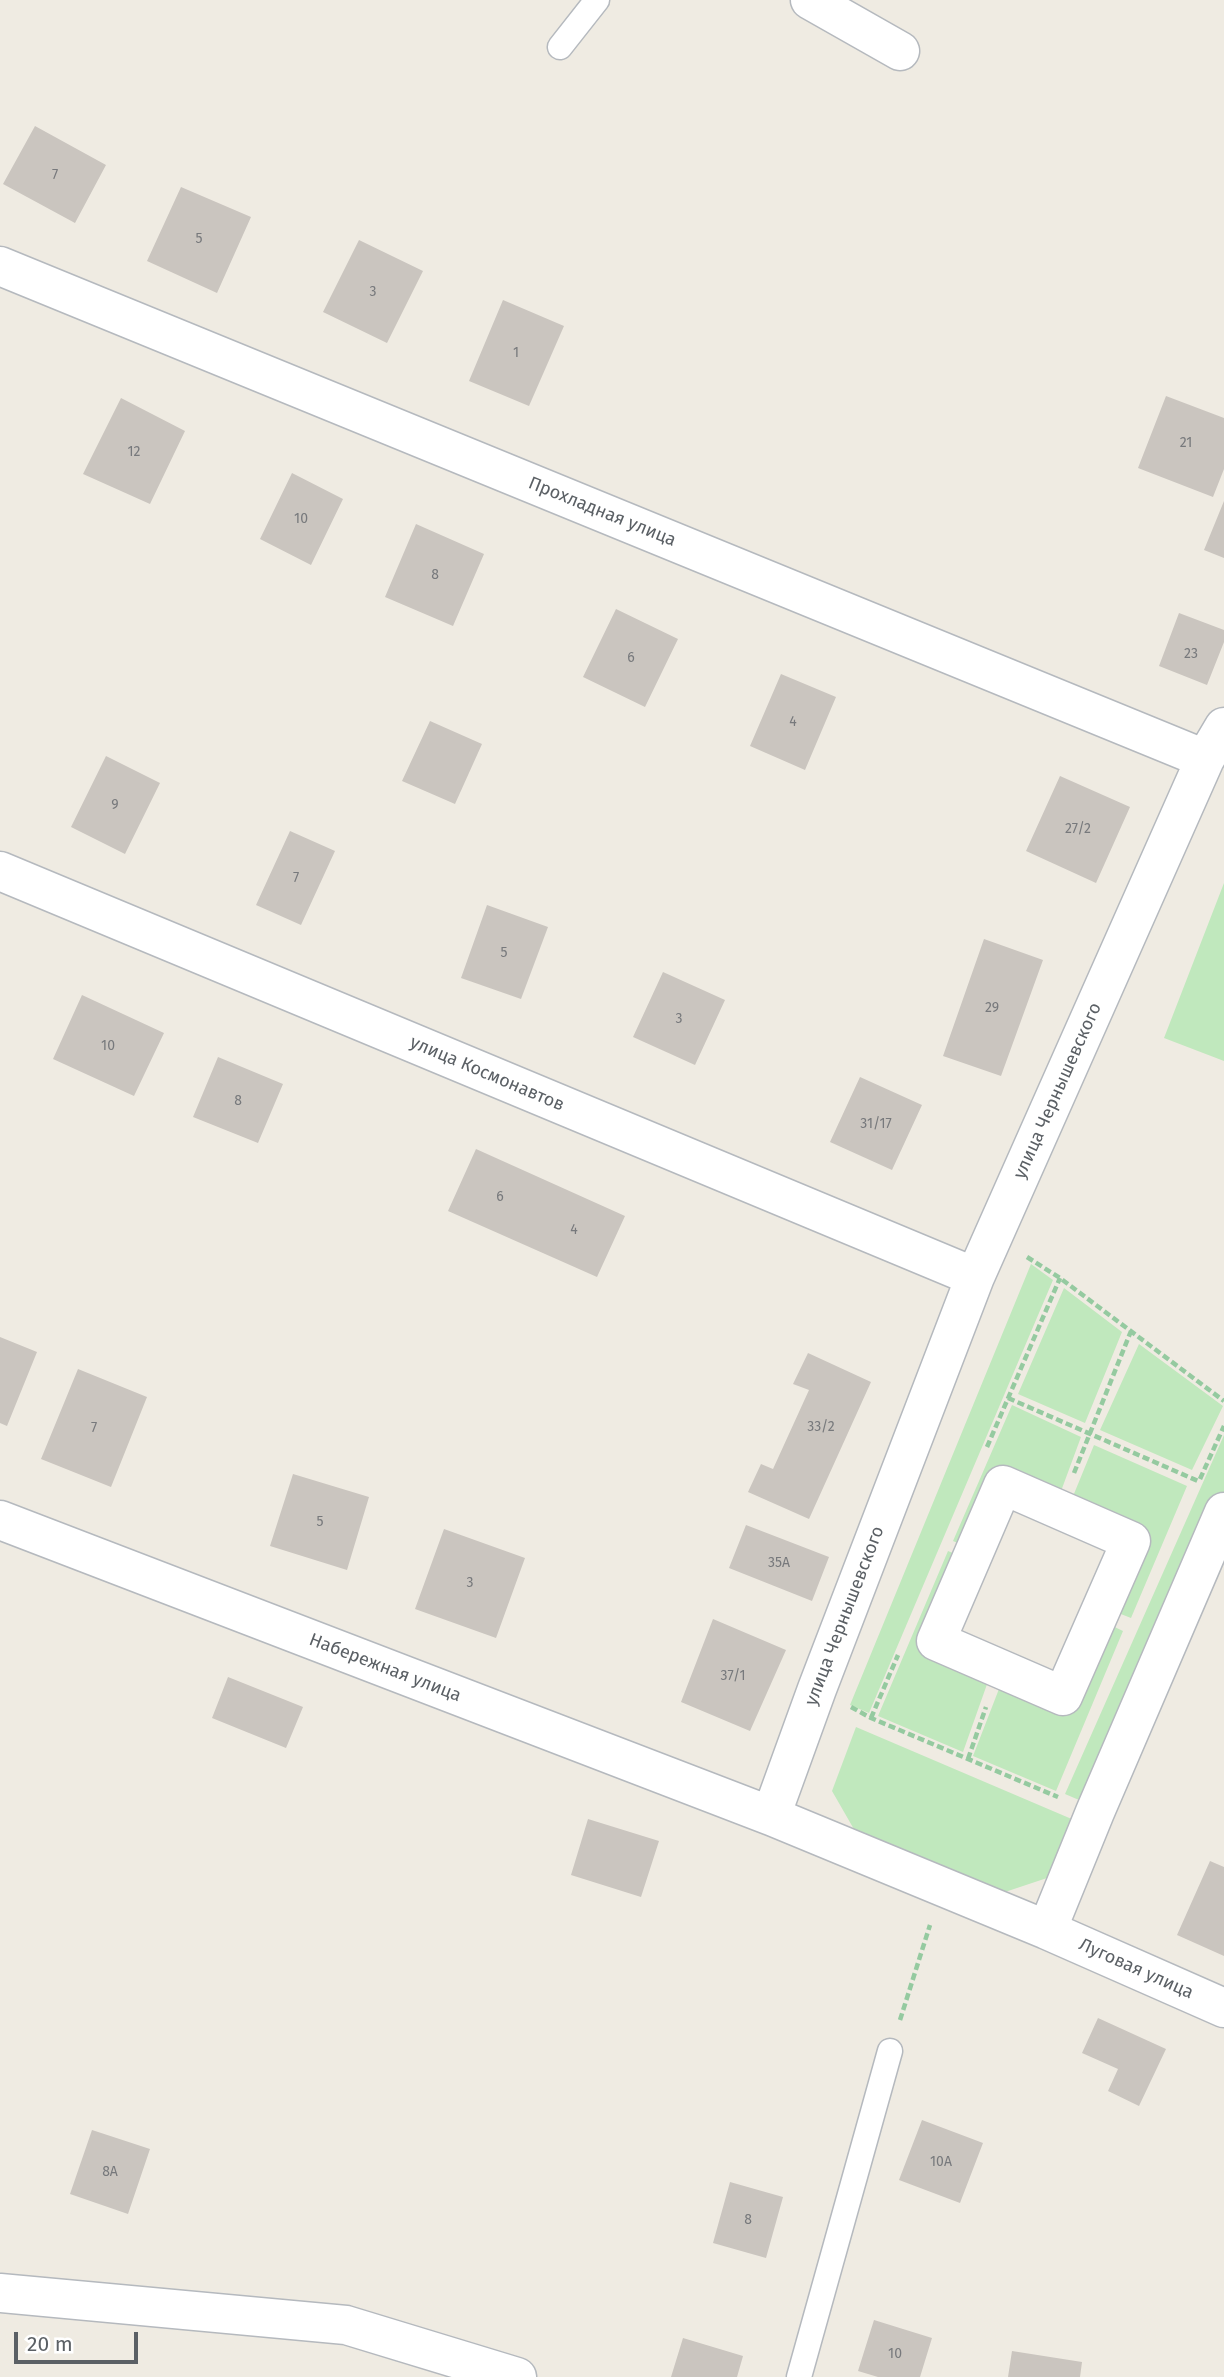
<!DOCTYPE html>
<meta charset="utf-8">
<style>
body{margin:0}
#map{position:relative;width:1224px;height:2377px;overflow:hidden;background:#efebe2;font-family:"Fira Sans",sans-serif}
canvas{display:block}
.scale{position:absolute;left:14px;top:2332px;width:124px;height:32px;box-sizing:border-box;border:4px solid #5b6065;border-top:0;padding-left:9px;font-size:21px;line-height:24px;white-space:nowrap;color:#5b6065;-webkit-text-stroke:5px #fff;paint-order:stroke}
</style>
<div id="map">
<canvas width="1224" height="2377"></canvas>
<div class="scale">20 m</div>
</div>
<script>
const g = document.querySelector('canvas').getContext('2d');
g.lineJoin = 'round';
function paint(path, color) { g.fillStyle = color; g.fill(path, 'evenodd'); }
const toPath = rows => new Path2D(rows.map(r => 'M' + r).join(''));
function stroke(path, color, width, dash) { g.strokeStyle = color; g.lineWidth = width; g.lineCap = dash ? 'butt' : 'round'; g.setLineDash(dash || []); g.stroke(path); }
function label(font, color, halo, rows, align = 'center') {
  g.font = font + ' "Fira Sans",sans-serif'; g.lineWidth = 7; g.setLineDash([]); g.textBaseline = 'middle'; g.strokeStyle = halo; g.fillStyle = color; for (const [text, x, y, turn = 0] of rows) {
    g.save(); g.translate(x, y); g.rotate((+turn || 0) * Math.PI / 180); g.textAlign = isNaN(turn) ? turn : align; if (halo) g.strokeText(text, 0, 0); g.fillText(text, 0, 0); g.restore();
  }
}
const green = toPath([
 [1224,883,1224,1061,1164,1038],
 [1031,1264,1053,1280,869,1713,850,1705],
 [1064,1288,1122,1332,1085,1423,1018,1394],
 [1139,1344,1223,1406,1192,1470,1100,1430],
 [1012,1405,1081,1437,1057,1502,999,1478,969,1548,953,1541],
 [1224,1435,1224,1501,1093,1806,1065,1794],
 [1094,1445,1187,1486,1131,1618,1108,1609,1139,1539,1069,1506],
 [948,1551,965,1558,929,1645,991,1673,963,1752,878,1716],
 [1102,1621,1123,1631,1056,1791,973,1756,1004,1676,1066,1703],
 [856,1727,1074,1820,1047,1878,996,1895,855,1831,832,1791]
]);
const building = toPath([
 [35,126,106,165,75,223,3,184],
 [181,187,251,217,217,293,147,261],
 [359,240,423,271,387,343,323,312],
 [503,300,564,326,529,406,469,381],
 [1166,396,1224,418,1224,469,1213,497,1138,468],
 [121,398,185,431,150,504,83,474],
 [292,473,343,499,311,565,260,539],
 [1224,501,1224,558,1204,550],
 [416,524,484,554,453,626,385,597],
 [616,609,678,639,645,707,583,677],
 [1179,613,1224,630,1224,642,1207,685,1159,666],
 [781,674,836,697,805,770,750,746],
 [430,721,482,744,455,804,402,781],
 [106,756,160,783,125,854,71,827],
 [1060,776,1130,807,1096,883,1026,851],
 [290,831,335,851,301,925,256,905],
 [487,905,548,927,521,999,461,978],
 [984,939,1043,960,1001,1076,943,1056],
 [663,972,725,1000,695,1065,633,1037],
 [82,995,164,1033,134,1096,53,1059],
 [218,1057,283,1084,258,1143,193,1117],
 [860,1077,922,1105,892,1170,830,1142],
 [476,1149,625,1216,597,1277,448,1211],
 [0,1337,37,1352,7,1426,0,1423],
 [808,1353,871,1382,809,1519,748,1492,761,1464,773,1469,809,1390,793,1384],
 [78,1369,147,1397,111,1487,41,1459],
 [293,1474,369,1497,347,1570,270,1546],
 [746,1525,829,1557,812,1601,729,1568],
 [444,1529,525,1558,496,1638,415,1609],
 [713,1619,786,1650,750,1731,681,1702],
 [228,1677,303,1707,286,1748,212,1718],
 [588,1819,659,1841,641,1897,571,1875],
 [1210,1861,1224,1867,1224,1956,1177,1935],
 [1098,2018,1166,2049,1139,2106,1108,2091,1118,2069,1082,2053],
 [922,2120,983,2143,960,2203,899,2180],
 [92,2130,150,2149,128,2214,70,2194],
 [730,2182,783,2197,766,2258,713,2243],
 [874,2320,932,2338,920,2377,878,2377,858,2371],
 [683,2338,743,2356,737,2377,671,2377],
 [1012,2351,1082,2362,1080,2377,1008,2377]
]);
const path = toPath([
 [1027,1257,1060,1278,1224,1401],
 [1008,1398,1198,1481],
 [987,1447,1060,1278],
 [1074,1473,1131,1331],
 [1200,1479,1224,1426],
 [851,1707,871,1718,1058,1797],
 [871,1718,898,1655],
 [968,1759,986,1707],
 [900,2020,930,1925]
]);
const lane = toPath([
 [560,47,597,0],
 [799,2377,890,2051]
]);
const street = toPath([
 [810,0,900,51],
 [0,266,1205,759],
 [0,871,975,1277],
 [1003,1485,1131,1541,1063,1696,936,1641,1003,1485],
 [0,1520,771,1816,1047,1930,1095,1812,1224,1512],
 [771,1816,817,1689,975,1277,1205,759,1224,727],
 [1047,1930,1224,2008],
 [0,2293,346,2325,517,2377]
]);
const numberNames = [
 ["7",55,175],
 ["5",199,239],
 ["3",373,292],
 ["1",516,353],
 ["21",1186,443],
 ["12",134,452],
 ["10",301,519],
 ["8",435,575],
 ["23",1191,654],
 ["6",631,658],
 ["4",793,722],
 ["9",115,805],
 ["27/2",1078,829],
 ["7",296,878],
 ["5",504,953],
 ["29",992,1008],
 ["3",679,1019],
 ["10",108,1046],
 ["8",238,1101],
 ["31/17",876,1124],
 ["6",500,1197],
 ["4",574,1230],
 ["33/2",821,1427],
 ["7",94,1428],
 ["5",320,1522],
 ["35А",779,1563],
 ["3",470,1583],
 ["37/1",733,1676],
 ["10А",941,2162],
 ["8А",110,2172],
 ["8",748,2220],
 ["10",895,2354]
];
const streetNames = [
 ["Прохладная улица",602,512,22],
 ["улица Космонавтов",487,1074,23],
 ["улица Чернышевского",1058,1091,-66],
 ["улица Чернышевского",845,1616,-69],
 ["Набережная улица",385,1668,21],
 ["Луговая улица",1136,1969,24]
];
paint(green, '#c0e8bd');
paint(building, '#cac5bf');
stroke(lane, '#b5b9be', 27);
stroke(street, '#b5b9be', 41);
stroke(path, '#95caa0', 4.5, [7, 3.5]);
stroke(lane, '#fff', 24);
stroke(street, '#fff', 38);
label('14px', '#77797c', null, numberNames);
label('18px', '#5b6065', '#fff', streetNames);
</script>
